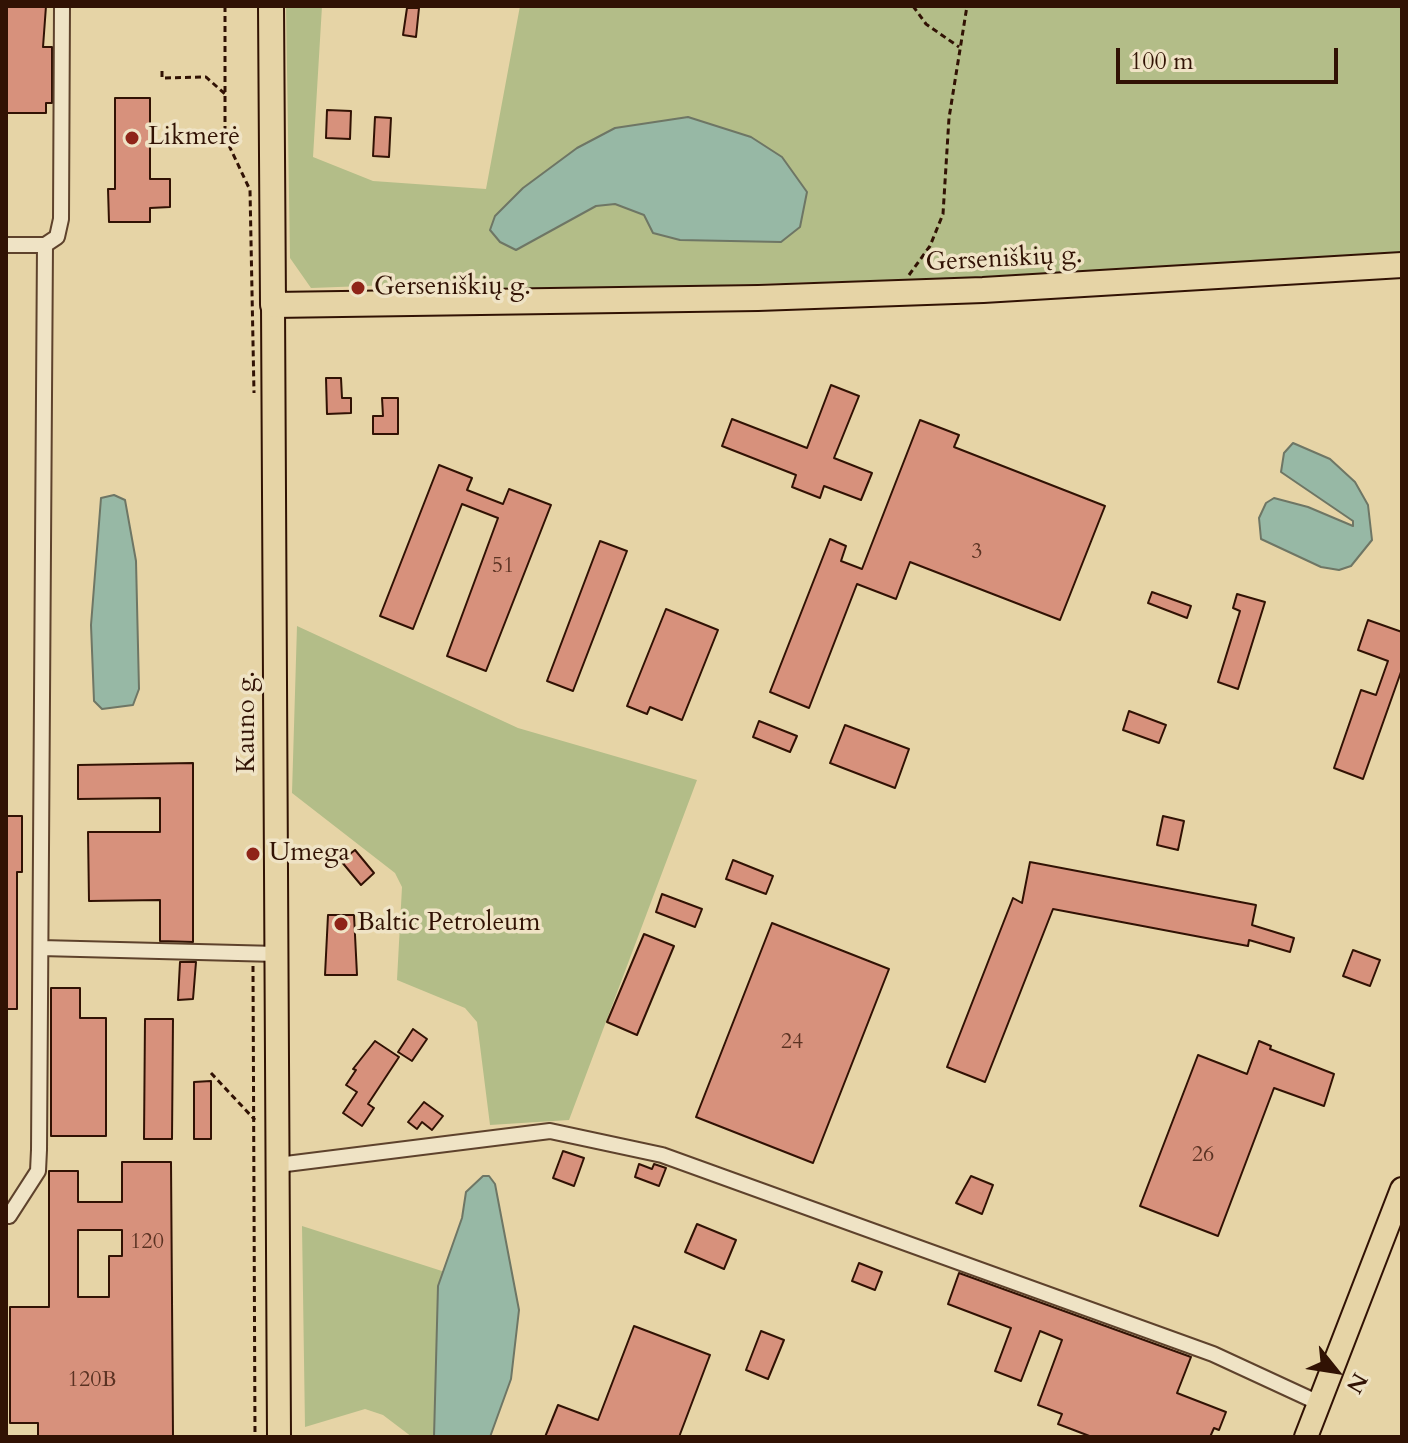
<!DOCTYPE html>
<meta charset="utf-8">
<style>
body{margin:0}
#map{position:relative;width:1408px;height:1443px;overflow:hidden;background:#e6d4a6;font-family:Cardo,serif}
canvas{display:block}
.frame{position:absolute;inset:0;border:8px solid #311204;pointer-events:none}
.north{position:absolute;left:1296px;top:1331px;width:80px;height:80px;-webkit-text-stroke:6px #efe3c5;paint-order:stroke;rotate:120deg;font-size:22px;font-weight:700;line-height:32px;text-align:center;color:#311204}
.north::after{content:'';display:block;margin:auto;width:28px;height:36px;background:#311204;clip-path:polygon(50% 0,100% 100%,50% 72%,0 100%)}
.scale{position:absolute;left:1116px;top:48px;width:222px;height:36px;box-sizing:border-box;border:4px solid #311204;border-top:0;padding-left:10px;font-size:24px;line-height:28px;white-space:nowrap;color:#311204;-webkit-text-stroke:6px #efe3c5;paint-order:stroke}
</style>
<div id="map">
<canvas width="1408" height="1443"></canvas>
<div class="frame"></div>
<div class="north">N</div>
<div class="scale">100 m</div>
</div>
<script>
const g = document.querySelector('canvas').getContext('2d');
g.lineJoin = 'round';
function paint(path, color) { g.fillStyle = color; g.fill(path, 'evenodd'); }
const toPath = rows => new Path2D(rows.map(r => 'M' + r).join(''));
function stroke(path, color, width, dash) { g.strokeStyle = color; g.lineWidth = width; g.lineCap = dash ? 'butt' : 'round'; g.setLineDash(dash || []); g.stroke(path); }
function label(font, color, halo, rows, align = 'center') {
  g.font = font + ' Cardo,serif'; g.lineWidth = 7; g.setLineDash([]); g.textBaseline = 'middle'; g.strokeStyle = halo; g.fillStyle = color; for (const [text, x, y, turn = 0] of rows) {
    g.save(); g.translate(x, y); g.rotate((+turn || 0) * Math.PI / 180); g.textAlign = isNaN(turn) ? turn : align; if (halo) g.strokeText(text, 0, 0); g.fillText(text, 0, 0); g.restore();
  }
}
const green = toPath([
 [286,6,322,6,313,157,373,181,486,189,520,6,1402,6,1402,254,953,278,426,294,391,285,311,288,290,258],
 [688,118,751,137,781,242,680,240,654,233,644,215,615,204,596,206],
 [297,626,518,728,697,780,569,1120,490,1125,477,1022,465,1008,397,980,402,887,395,873,292,793],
 [302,1226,445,1272,438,1286,434,1437,412,1437,383,1415,365,1409,305,1427]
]);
const water = toPath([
 [688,117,751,137,782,157,807,192,800,227,781,242,680,240,653,233,644,215,615,204,596,206,516,250,500,242,490,230,495,216,523,188,577,148,615,128,688,117],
 [1293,443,1330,459,1355,482,1368,505,1372,540,1351,566,1339,570,1321,567,1261,539,1259,518,1266,503,1274,498,1308,507,1353,526,1353,521,1281,472,1284,453,1293,443],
 [114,495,125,500,136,561,139,689,133,705,102,709,94,701,91,625,101,498,114,495],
 [483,1176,489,1176,495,1184,519,1310,511,1379,490,1437,434,1437,438,1286,462,1218,466,1192,483,1176]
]);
const building = toPath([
 [6,6,46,6,43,47,52,47,52,103,46,103,46,113,6,113,6,6],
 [407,8,419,8,416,37,403,35,407,8],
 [115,98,150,98,150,179,170,179,170,207,150,208,150,222,109,222,108,189,115,189,115,98],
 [327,110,351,111,350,139,326,138,327,110],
 [375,117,391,118,389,157,373,156,375,117],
 [326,378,341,378,342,398,351,398,351,413,327,414,326,378],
 [831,385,859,396,834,458,872,473,861,500,824,486,820,498,792,487,796,475,722,446,732,419,807,448,831,385],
 [382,398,398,398,398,434,373,434,373,416,383,416,382,398],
 [920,420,959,435,954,447,1105,506,1060,620,910,562,896,599,857,584,809,708,770,692,830,539,846,546,841,561,862,569,920,420],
 [439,465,472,478,467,490,503,504,509,489,551,505,486,671,447,656,498,518,462,504,413,629,380,616,439,465],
 [600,541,627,551,573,691,547,681,600,541],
 [1152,592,1191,606,1187,618,1148,603,1152,592],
 [1237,594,1265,602,1238,689,1218,682,1240,611,1233,608,1237,594],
 [666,609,718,630,682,720,650,707,647,714,627,706,666,609],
 [1368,620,1402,632,1402,669,1363,779,1334,768,1361,690,1376,695,1388,661,1358,650,1368,620],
 [1129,711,1166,725,1159,743,1123,730,1129,711],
 [759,721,797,736,790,752,753,737,759,721],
 [845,725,909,749,895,788,830,763,845,725],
 [193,763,193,942,160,941,160,900,89,901,88,832,160,832,160,798,78,799,78,765,193,763],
 [6,816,22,816,22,872,17,872,17,1009,6,1009,6,816],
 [1163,816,1184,821,1178,850,1157,845,1163,816],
 [355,850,374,873,361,885,341,861,355,850],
 [733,860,773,876,766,894,726,879,733,860],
 [1030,862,1256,905,1252,925,1294,938,1290,952,1249,940,1248,946,1053,909,985,1082,947,1067,1013,898,1022,903,1030,862],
 [662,894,702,909,695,927,656,912,662,894],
 [328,915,354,915,357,975,325,975,328,915],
 [772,923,889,969,813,1163,696,1117,772,923],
 [644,934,674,946,637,1035,607,1022,644,934],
 [1353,950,1380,960,1370,986,1343,976,1353,950],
 [180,962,196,962,193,999,178,1000,180,962],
 [51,988,80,988,80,1018,106,1018,106,1136,51,1136,51,988],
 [145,1019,173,1019,172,1139,144,1139,145,1019],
 [413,1029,427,1039,412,1061,398,1052,413,1029],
 [375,1041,399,1057,368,1104,374,1108,362,1126,343,1113,357,1092,346,1085,356,1070,353,1069,375,1041],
 [1259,1041,1271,1046,1270,1049,1334,1074,1324,1106,1274,1088,1218,1236,1140,1206,1198,1055,1247,1074,1259,1041],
 [211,1081,211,1139,194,1139,194,1082,211,1081],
 [424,1102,443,1116,432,1130,422,1122,417,1129,408,1122,424,1102],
 [563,1151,584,1158,574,1186,553,1178,563,1151],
 [122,1162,171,1162,173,1437,38,1437,38,1423,10,1423,10,1307,49,1307,49,1171,78,1171,78,1202,122,1202,122,1162],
 [78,1230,122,1230,122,1256,109,1256,109,1297,78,1297,78,1230],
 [639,1164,652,1169,654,1164,666,1168,659,1186,635,1177,639,1164],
 [971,1176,993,1185,982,1214,956,1203,971,1176],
 [697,1224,736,1240,724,1269,685,1252,697,1224],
 [859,1263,882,1272,875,1290,852,1281,859,1263],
 [959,1273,1191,1357,1177,1393,1226,1412,1219,1430,1214,1428,1210,1437,1092,1437,1058,1424,1062,1414,1038,1405,1062,1340,1040,1331,1021,1381,995,1371,1011,1328,948,1304,959,1273],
 [634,1326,710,1355,679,1437,545,1437,558,1405,598,1420,634,1326],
 [761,1331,784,1340,768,1379,746,1370,761,1331]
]);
const path = toPath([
 [225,6,225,137,250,190,254,393],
 [913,6,926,24,959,47],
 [162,71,162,78,206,77,225,94],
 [909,275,930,246,943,214,949,118,967,6],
 [253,966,255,1437],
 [211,1073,255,1120]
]);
const minor = toPath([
 [6,245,45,245,57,237,61,219,62,6],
 [41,948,277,954],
 [278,1165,550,1131,662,1155,1213,1354,1319,1403],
 [9,1216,38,1171,39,1150,45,245]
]);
const primary = toPath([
 [273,305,279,1437],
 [1306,1437,1402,1189]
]);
const trunk = toPath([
 [271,6,273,305,758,298,983,290,1402,265]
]);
const markers = [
 [132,138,8,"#8f2418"],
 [358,288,8,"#8f2418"],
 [253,854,8,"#8f2418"],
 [341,924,8,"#8f2418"]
];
const numberNames = [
 ["3",977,553],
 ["51",503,567],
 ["24",792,1043],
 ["26",1203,1156],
 ["120",147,1243],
 ["120B",92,1381]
];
const poiNames = [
 ["Likmerė",148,138],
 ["Gerseniškių g.",374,288],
 ["Umega",269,854],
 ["Baltic Petroleum",357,924]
];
const streetNames = [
 ["Gerseniškių g.",1004,260,-3],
 ["Kauno g.",248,722,-90]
];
paint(green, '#b3bd88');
paint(water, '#97b8a5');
stroke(water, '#6e7665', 2);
paint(building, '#d7917c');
stroke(building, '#311204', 2);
stroke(minor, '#5e422c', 18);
stroke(primary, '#311204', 26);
stroke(trunk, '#311204', 28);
stroke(path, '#311204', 3, [6, 4]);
stroke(minor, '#efe3c5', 14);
stroke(primary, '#e6d4a6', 22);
stroke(trunk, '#e6d4a6', 24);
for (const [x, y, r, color] of markers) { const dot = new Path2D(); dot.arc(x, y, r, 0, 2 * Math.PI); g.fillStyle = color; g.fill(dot); stroke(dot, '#efe3c5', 3); }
label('22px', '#5a3222', null, numberNames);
label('26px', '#311204', '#efe3c5', poiNames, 'left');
label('26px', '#311204', '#efe3c5', streetNames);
</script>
